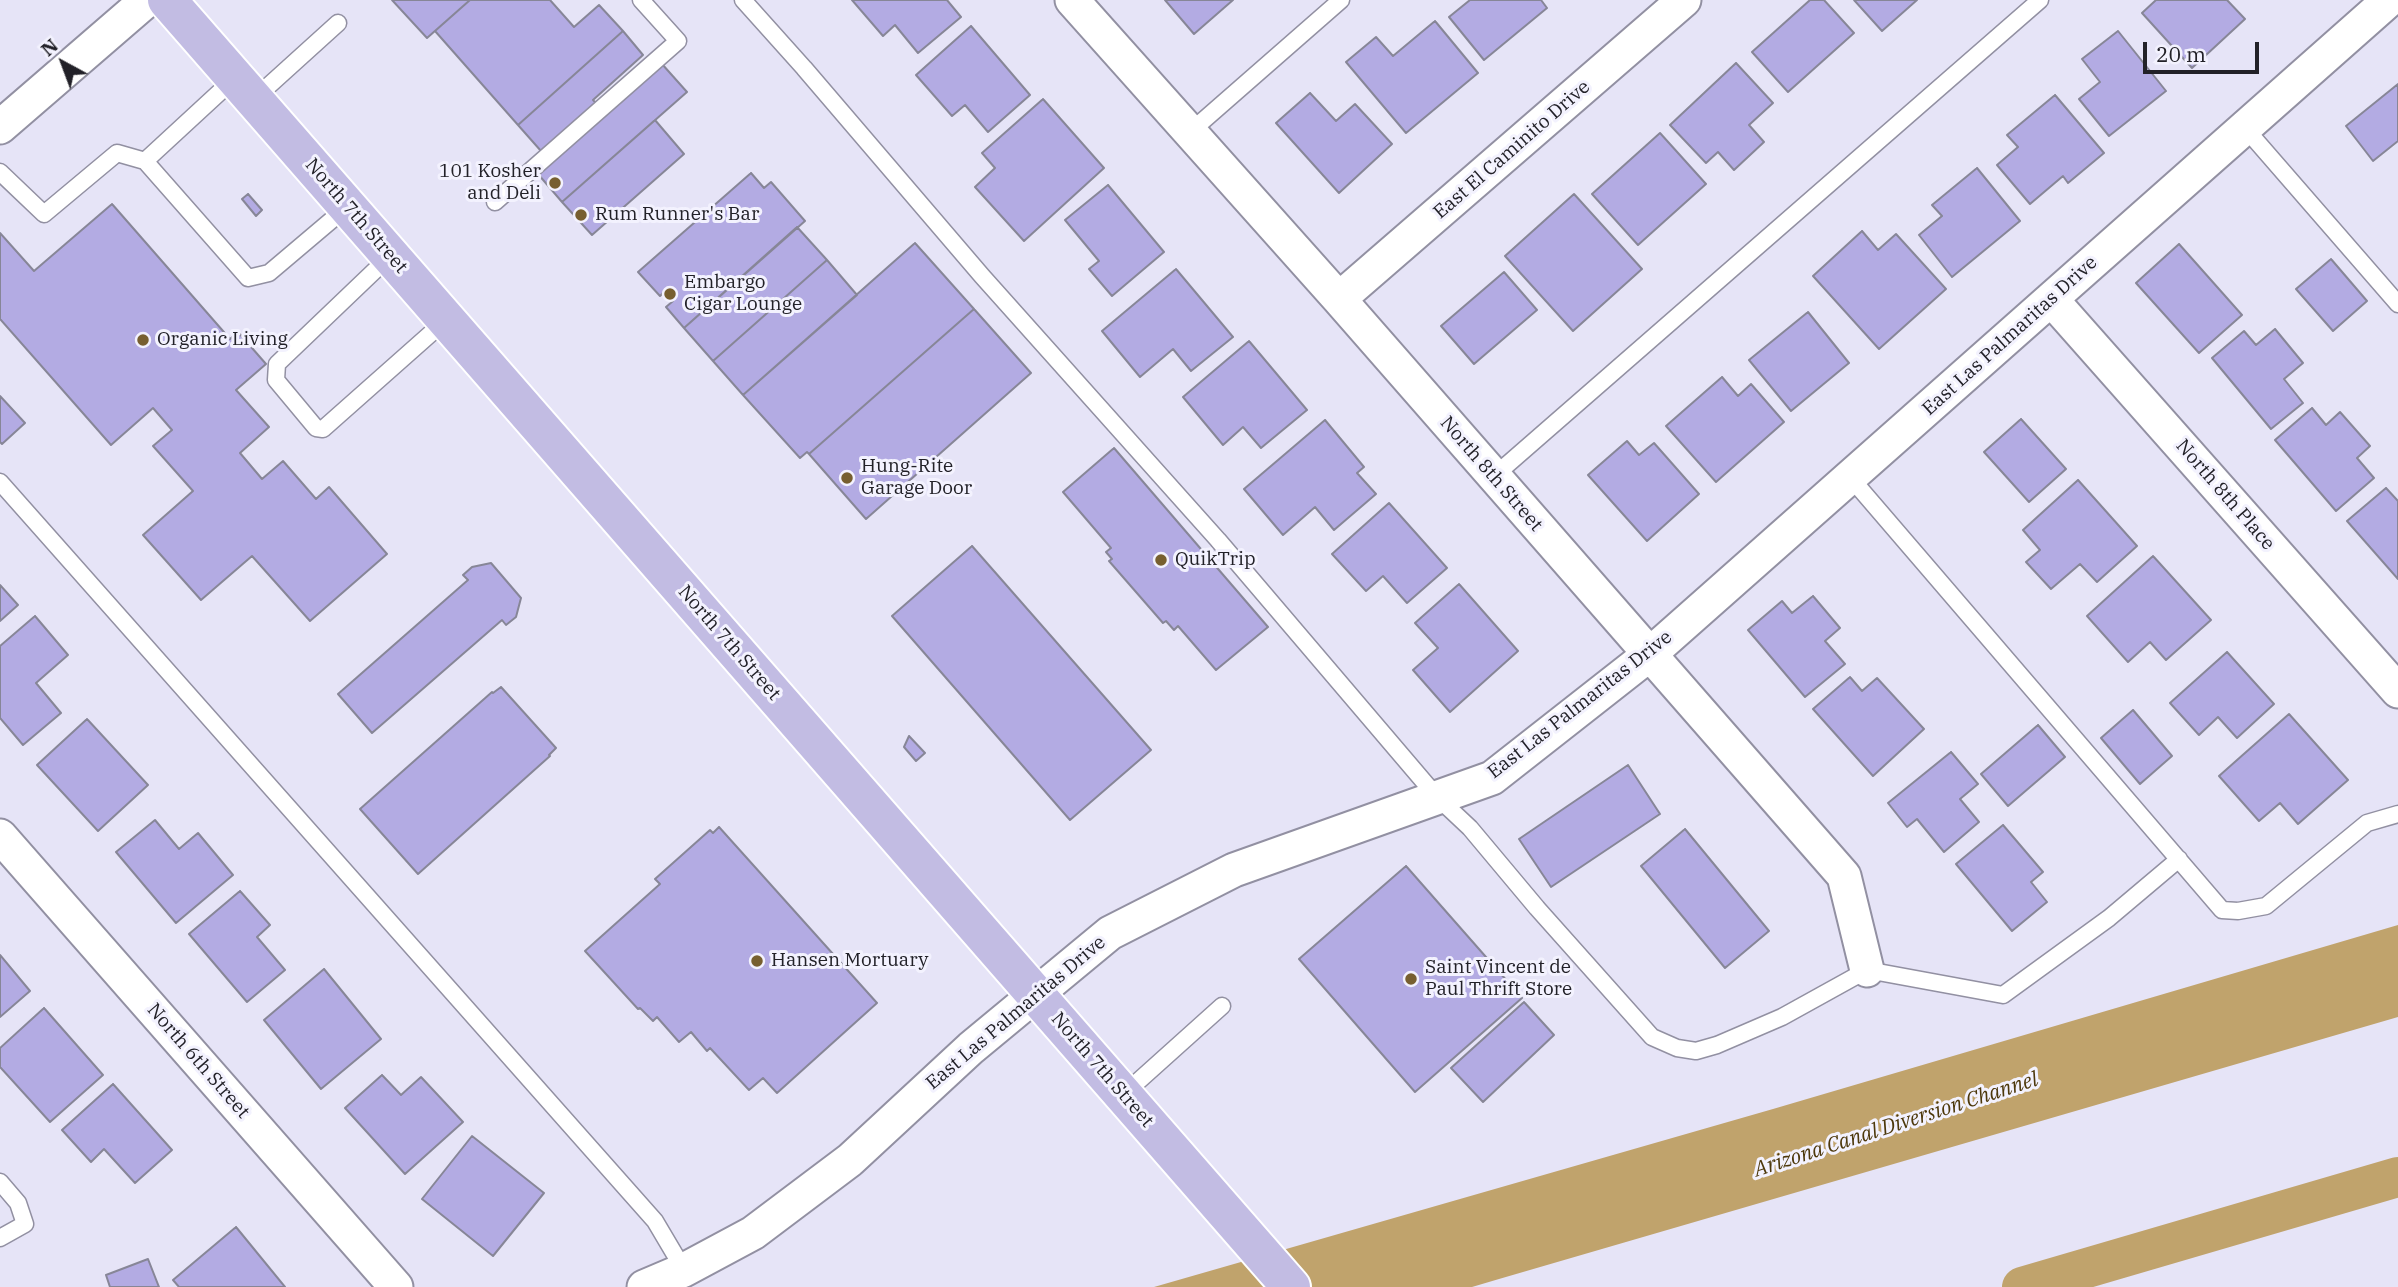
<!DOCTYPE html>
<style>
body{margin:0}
#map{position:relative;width:2398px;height:1287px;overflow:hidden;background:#e6e4f7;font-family:"IBM Plex Serif",serif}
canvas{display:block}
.north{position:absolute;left:28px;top:28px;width:70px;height:70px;-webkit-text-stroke:5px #f3f2fe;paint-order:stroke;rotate:319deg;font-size:19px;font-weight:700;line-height:28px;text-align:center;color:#222128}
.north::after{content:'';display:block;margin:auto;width:24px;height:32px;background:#222128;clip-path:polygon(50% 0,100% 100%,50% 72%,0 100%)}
.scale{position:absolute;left:2143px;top:42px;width:116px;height:32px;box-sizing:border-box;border:4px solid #222128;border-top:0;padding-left:9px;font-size:21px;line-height:24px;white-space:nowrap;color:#222128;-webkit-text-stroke:5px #f3f2fe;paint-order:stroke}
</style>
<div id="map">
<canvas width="2398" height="1287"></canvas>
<div class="north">N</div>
<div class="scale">20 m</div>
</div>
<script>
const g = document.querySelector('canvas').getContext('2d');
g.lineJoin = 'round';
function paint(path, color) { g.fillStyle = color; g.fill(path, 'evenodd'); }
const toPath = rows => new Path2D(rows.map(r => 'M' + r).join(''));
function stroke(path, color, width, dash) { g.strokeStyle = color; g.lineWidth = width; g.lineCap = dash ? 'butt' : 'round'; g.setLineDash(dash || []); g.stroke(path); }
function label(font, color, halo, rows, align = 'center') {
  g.font = font + ' "IBM Plex Serif",serif'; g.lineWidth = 6; g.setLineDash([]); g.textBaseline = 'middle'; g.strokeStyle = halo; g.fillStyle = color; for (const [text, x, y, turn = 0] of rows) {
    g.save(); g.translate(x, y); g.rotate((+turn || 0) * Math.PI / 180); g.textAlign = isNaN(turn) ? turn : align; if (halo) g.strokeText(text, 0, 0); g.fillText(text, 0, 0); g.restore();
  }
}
const water = toPath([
 [2398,925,2398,1017,1499,1279,1472,1287,1154,1287,1773,1109]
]);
const canal = toPath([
 [2022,1287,2398,1177]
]);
const building = toPath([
 [392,0,470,0,427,38,392,0],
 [470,0,550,0,574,27,599,5,623,31,518,125,435,31,470,0],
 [852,0,947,0,961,17,918,53,895,25,883,36,852,0],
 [1165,0,1233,0,1194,34,1165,0],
 [1470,0,1541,0,1547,8,1484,60,1449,17,1470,0],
 [1810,0,1824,0,1854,33,1788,92,1752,52,1810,0],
 [1854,0,1917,0,1882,31,1854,0],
 [2156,0,2227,0,2245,19,2192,68,2142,13,2156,0],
 [1435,21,1478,73,1406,133,1346,62,1376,37,1393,56,1435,21],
 [971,26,1030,95,988,132,965,105,952,116,916,75,971,26],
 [623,31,643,55,593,100,598,105,585,118,582,115,541,151,518,125,623,31],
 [2118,31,2166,91,2109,136,2079,99,2100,82,2082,59,2118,31],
 [1736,63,1773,103,1749,125,1764,142,1734,170,1718,152,1706,163,1670,125,1736,63],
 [662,64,687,92,562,202,538,174,662,64],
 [2398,84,2398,141,2373,161,2346,126,2398,84],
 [1310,93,1336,121,1355,104,1392,144,1339,193,1276,123,1310,93],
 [2055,95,2104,153,2068,183,2063,176,2030,204,1997,165,2018,147,2007,135,2055,95],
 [1043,99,1104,168,1024,241,975,187,995,168,982,153,1043,99],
 [655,120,684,154,592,235,562,202,655,120],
 [1660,133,1706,184,1638,245,1592,194,1660,133],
 [1977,168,2020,221,1952,277,1919,235,1942,216,1932,205,1977,168],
 [751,173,764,188,771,182,805,221,684,328,666,307,673,301,664,292,660,296,638,272,751,173],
 [1108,185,1164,252,1112,296,1089,269,1099,261,1065,220,1108,185],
 [248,194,262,210,256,216,242,199,248,194],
 [1574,194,1642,269,1573,331,1505,256,1574,194],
 [112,204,230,339,238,332,266,364,236,390,269,427,240,453,262,479,283,461,316,499,329,487,387,554,310,621,252,556,201,600,143,535,193,491,153,446,172,430,153,408,111,445,0,319,0,233,34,271,112,204],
 [797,227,827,260,713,361,684,328,797,227],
 [1862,231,1878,250,1896,234,1946,289,1879,349,1813,276,1862,231],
 [915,243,974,309,809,454,807,452,800,458,743,395,915,243],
 [2179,244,2242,315,2199,353,2136,283,2179,244],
 [2331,259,2367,301,2333,331,2296,289,2331,259],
 [827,260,857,295,743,395,713,361,827,260],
 [1176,269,1233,337,1191,371,1173,349,1140,377,1102,331,1176,269],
 [1504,272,1537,310,1474,364,1441,326,1504,272],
 [974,309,1031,373,866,519,809,454,974,309],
 [1808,312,1849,363,1791,411,1749,360,1808,312],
 [2275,329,2303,363,2284,379,2303,403,2271,429,2212,358,2244,331,2256,345,2275,329],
 [1249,341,1307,410,1261,448,1243,427,1223,445,1183,397,1249,341],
 [1722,377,1738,396,1751,384,1784,422,1716,482,1666,426,1722,377],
 [0,396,25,423,2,444,0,442,0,396],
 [2312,408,2326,425,2340,412,2370,446,2357,458,2374,478,2336,511,2275,440,2312,408],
 [2021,419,2066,469,2029,502,1984,452,2021,419],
 [1325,420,1364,467,1357,473,1376,494,1334,530,1315,507,1283,535,1244,489,1325,420],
 [1627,441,1639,455,1654,443,1699,494,1647,541,1588,475,1627,441],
 [1114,448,1268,627,1216,670,1178,626,1174,630,1166,621,1163,623,1109,561,1112,559,1106,552,1111,548,1063,492,1114,448],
 [2078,480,2137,546,2097,582,2080,564,2051,589,2026,562,2040,550,2023,530,2078,480],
 [2386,488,2398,501,2398,579,2347,521,2386,488],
 [1389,503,1447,568,1407,603,1383,576,1366,591,1332,554,1389,503],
 [972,546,1151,750,1070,820,892,616,972,546],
 [2153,556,2211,620,2166,660,2150,642,2128,662,2087,616,2153,556],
 [491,563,521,598,516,617,506,625,502,620,372,733,338,694,468,580,463,575,472,567,491,563],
 [1459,584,1518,651,1450,712,1413,670,1438,648,1415,623,1459,584],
 [0,585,18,605,0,621,0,585],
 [1813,596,1840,628,1825,641,1845,664,1805,697,1748,630,1782,601,1792,613,1813,596],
 [35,616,68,655,36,683,61,713,23,745,0,718,0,646,35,616],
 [2227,652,2274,704,2237,738,2218,717,2199,735,2170,703,2227,652],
 [1850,677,1862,691,1877,678,1924,729,1873,776,1813,709,1850,677],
 [501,687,556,748,549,755,550,756,418,874,360,809,492,692,493,693,501,687],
 [2133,710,2172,756,2140,784,2101,738,2133,710],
 [2289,714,2348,780,2298,824,2280,803,2259,821,2219,776,2289,714],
 [87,719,148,785,98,831,37,765,87,719],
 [2038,725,2065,757,2008,806,1981,774,2038,725],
 [909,736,925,753,916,761,904,747,909,736],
 [1951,752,1978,784,1960,799,1979,822,1944,852,1917,819,1907,827,1888,803,1951,752],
 [1628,765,1660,814,1551,887,1519,839,1628,765],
 [155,820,179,849,198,833,233,875,176,923,116,852,155,820],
 [2003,825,2043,872,2031,882,2047,902,2012,931,1956,864,2003,825],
 [719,827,877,1003,777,1093,763,1078,749,1090,710,1048,707,1051,691,1032,679,1042,657,1017,653,1021,640,1008,638,1009,585,951,660,884,655,879,710,830,713,833,719,827],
 [1685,829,1769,931,1725,968,1641,866,1685,829],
 [1406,866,1522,998,1415,1092,1299,959,1406,866],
 [240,891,270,925,257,937,285,970,247,1002,189,934,240,891],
 [0,955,30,991,0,1017,0,955],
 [324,969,381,1039,321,1089,264,1020,324,969],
 [1524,1002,1554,1035,1483,1102,1451,1068,1524,1002],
 [44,1008,103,1075,50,1122,0,1067,0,1048,44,1008],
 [382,1075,401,1095,421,1077,463,1122,405,1174,345,1108,382,1075],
 [113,1084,172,1150,135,1183,104,1149,91,1162,62,1130,113,1084],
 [472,1136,544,1193,493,1256,422,1199,472,1136],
 [236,1227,285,1287,179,1287,173,1280,236,1227],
 [148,1259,159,1287,110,1287,106,1275,148,1259]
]);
const service = toPath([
 [743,0,804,68,982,276,1218,540,1437,797,1470,828,1537,908,1652,1037,1677,1048,1696,1051,1717,1045,1782,1017,1867,970,2003,995,2109,918,2179,859],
 [235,78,145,161,248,278,269,273,347,207],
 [254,99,338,23],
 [2245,128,2398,304],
 [1189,133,1341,0],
 [0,172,44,214,117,153,145,161],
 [495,202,678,41,641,0],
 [390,256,277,364,276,380,316,428,323,429,446,320],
 [1493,477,2040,0],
 [1850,477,2222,910,2238,911,2266,906,2367,823,2398,814],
 [0,482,655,1221,684,1270],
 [1124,1094,1222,1006],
 [0,1182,18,1203,25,1224,0,1238]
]);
const minor = toPath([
 [1072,0,1339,299,1844,876,1867,970],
 [0,127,147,0],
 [1339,299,1684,0],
 [2051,299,2398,691],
 [0,836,396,1287],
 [644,1287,684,1270,753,1233,850,1160,971,1048,1110,933,1234,870,1492,778,1650,654,2389,0]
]);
const primary = toPath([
 [167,0,1291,1287]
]);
const markers = [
 [555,183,7,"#775f30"],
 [581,215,7,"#775f30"],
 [670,294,7,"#775f30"],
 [143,340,7,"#775f30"],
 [847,478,7,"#775f30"],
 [1161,560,7,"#775f30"],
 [757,961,7,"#775f30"],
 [1411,979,7,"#775f30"]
];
const streetNames = [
 ["East El Caminito Drive",1512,150,-41],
 ["North 7th Street",356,216,49],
 ["East Las Palmaritas Drive",2010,336,-42],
 ["North 8th Street",1491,474,49],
 ["North 8th Place",2225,495,49],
 ["North 7th Street",729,643,49],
 ["East Las Palmaritas Drive",1580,705,-38],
 ["East Las Palmaritas Drive",1016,1013,-40],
 ["North 6th Street",198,1061,49],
 ["North 7th Street",1102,1070,49]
];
const poiNames = [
 ["101 Kosher",541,172,"right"],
 ["and Deli",541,194,"right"],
 ["Rum Runner's Bar",595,215],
 ["Embargo",684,283],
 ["Cigar Lounge",684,305],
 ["Organic Living",157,340],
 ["Hung-Rite",861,467],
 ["Garage Door",861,489],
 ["QuikTrip",1175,560],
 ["Hansen Mortuary",771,961],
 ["Saint Vincent de",1425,968],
 ["Paul Thrift Store",1425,990]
];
const waterNames = [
 ["Arizona Canal Diversion Channel",1896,1125,-18]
];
paint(water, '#c0a36c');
stroke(canal, '#c0a36c', 40);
paint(building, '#b3abe3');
stroke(building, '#878697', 2);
stroke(service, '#9290a2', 19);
stroke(minor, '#9290a2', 37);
stroke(primary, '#fff', 42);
stroke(service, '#fff', 16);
stroke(minor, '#fff', 33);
stroke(primary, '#c2bce3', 38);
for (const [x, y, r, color] of markers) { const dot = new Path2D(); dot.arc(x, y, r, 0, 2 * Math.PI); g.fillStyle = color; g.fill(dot); stroke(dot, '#f3f2fe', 2.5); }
label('19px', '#222128', '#f3f2fe', streetNames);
label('19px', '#222128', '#f3f2fe', poiNames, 'left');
label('italic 21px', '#4d380b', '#f3f2fe', waterNames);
</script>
